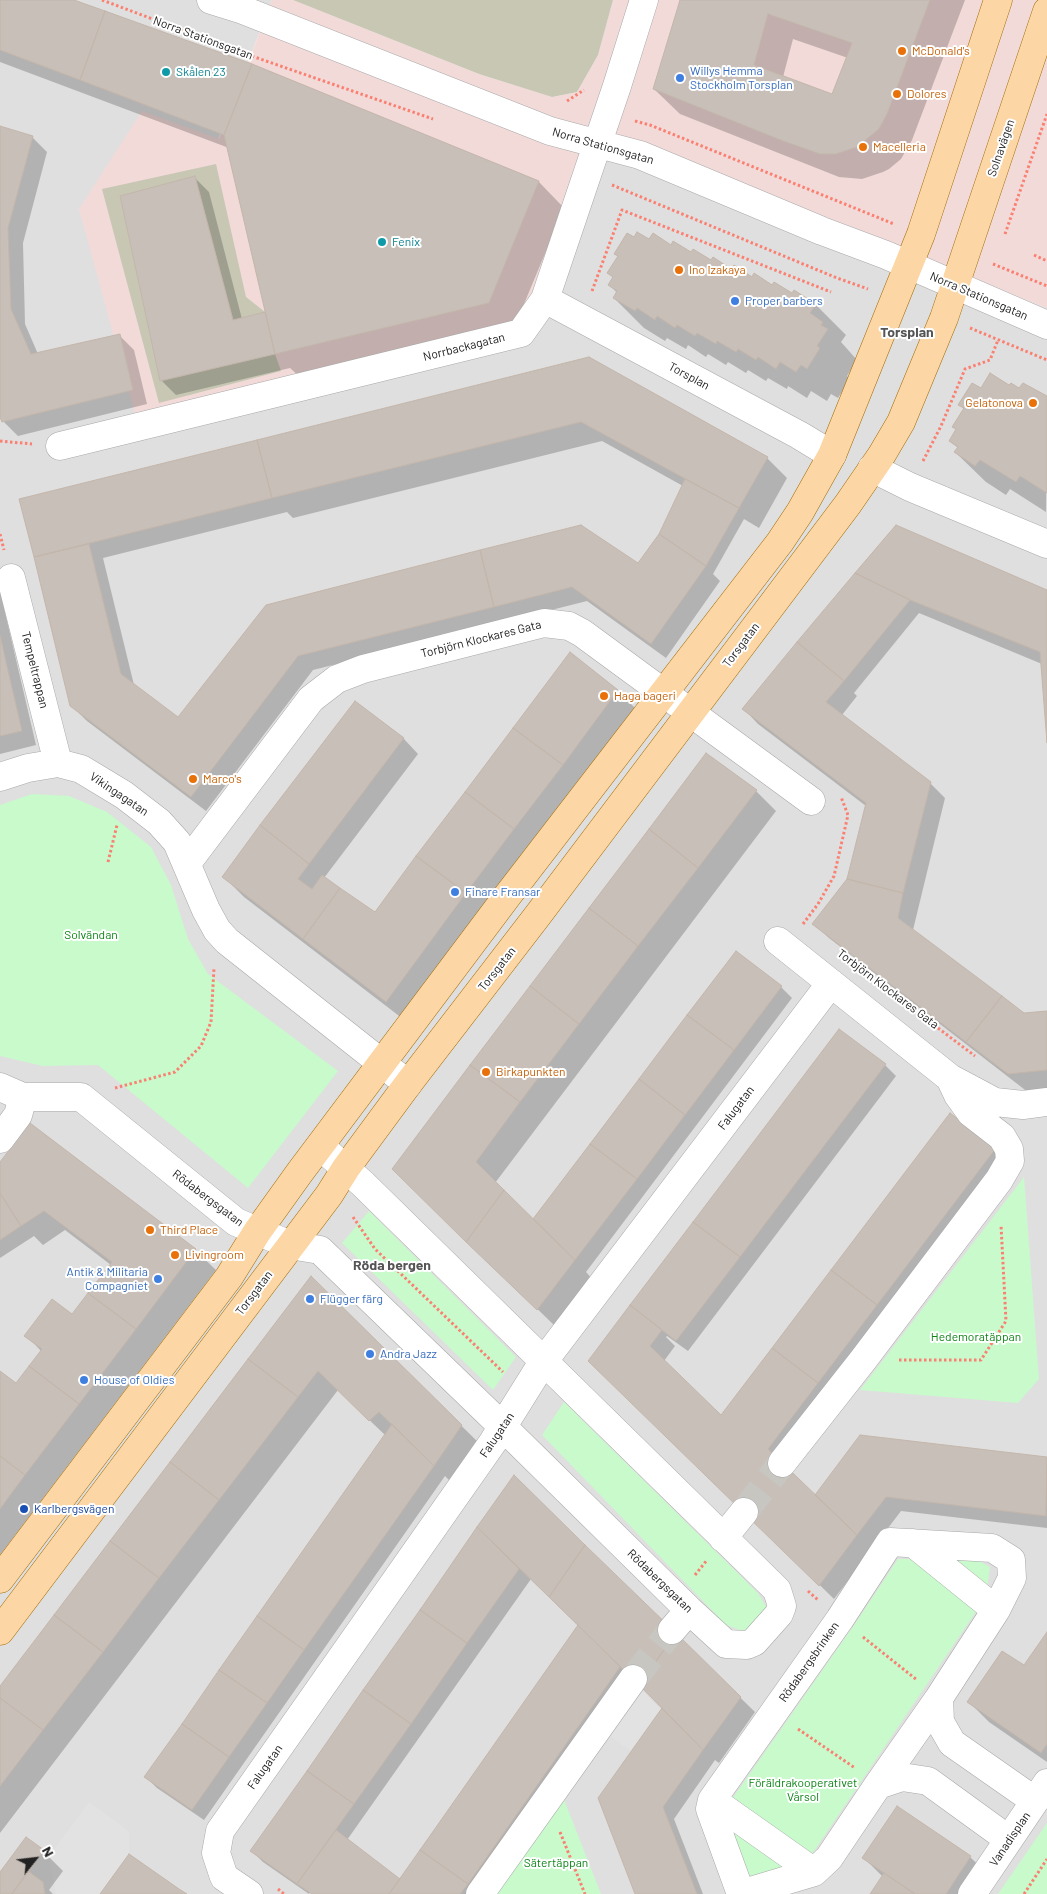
<!DOCTYPE html>
<meta charset="utf-8">
<style>
body{margin:0}
#map{position:relative;width:1047px;height:1894px;overflow:hidden;background:#f2efe9;font-family:Barlow,sans-serif}
canvas{display:block}
.north{position:absolute;left:10px;top:1834px;width:50px;height:50px;-webkit-text-stroke:4px #fff;paint-order:stroke;rotate:61deg;font-size:14px;font-weight:700;line-height:20px;text-align:center;color:#222}
.north::after{content:'';display:block;margin:auto;width:18px;height:22px;background:#222;clip-path:polygon(50% 0,100% 100%,50% 72%,0 100%)}
</style>
<div id="map">
<canvas width="1047" height="1894"></canvas>
<div class="north">N</div>
</div>
<script>
const g = document.querySelector('canvas').getContext('2d');
g.lineJoin = 'round';
function paint(path, color) { g.fillStyle = color; g.fill(path, 'evenodd'); }
const toPath = rows => new Path2D(rows.map(r => 'M' + r).join(''));
function stroke(path, color, width, dash) { g.strokeStyle = color; g.lineWidth = width; g.lineCap = dash ? 'butt' : 'round'; g.setLineDash(dash || []); g.stroke(path); }
function label(font, color, halo, rows, align = 'center') {
  g.font = font + ' Barlow,sans-serif'; g.lineWidth = 4; g.setLineDash([]); g.textBaseline = 'middle'; g.strokeStyle = halo; g.fillStyle = color; for (const [text, x, y, turn = 0] of rows) {
    g.save(); g.translate(x, y); g.rotate((+turn || 0) * Math.PI / 180); g.textAlign = isNaN(turn) ? turn : align; if (halo) g.strokeText(text, 0, 0); g.fillText(text, 0, 0); g.restore();
  }
}
const residential = toPath([
 [0,0,272,0,218,139,79,209,596,134,1047,308,1047,1894,0,1894]
]);
const commercial = toPath([
 [272,0,293,0,479,74,552,97,577,92,598,55,613,0,1047,0,1047,308,596,134,534,327,138,425,79,209,142,111,219,139]
]);
const construction = toPath([
 [293,0,613,0,598,55,577,92,552,97,479,74],
 [216,164,246,297,265,312,275,354,281,371,159,403,102,189]
]);
const park = toPath([
 [32,794,69,796,107,812,151,847,171,885,188,939,208,974,338,1071,248,1188,98,1065,43,1066,0,1056,0,805],
 [1024,1177,1039,1379,1018,1403,860,1390],
 [369,1211,516,1357,493,1390,342,1243],
 [564,1402,758,1593,767,1608,746,1632,726,1625,542,1435],
 [898,1559,975,1559,990,1567,986,1597,806,1863,749,1883,732,1833,732,1799,852,1628],
 [563,1797,601,1894,496,1894],
 [1047,1823,1047,1894,998,1894]
]);
const parking = toPath([
 [641,1690,661,1709,631,1751,608,1735],
 [89,1802,129,1831,129,1854,100,1894,56,1894,49,1856]
]);
const shadow = toPath([
 [0,0,71,0,252,66,539,182,564,208,514,328,301,378,290,368,176,395,161,380,194,177,209,192,242,319,265,314,268,317,229,148,0,62],
 [681,0,965,0,912,140,901,159,889,169,883,172,862,179,839,177,680,114,654,89],
 [793,39,848,58,833,95,783,77],
 [0,127,32,137,47,152,23,243,25,324,38,354,119,335,134,350,147,404,18,436,3,421,0,414],
 [634,239,671,246,815,304,846,335,841,342,857,360,847,376,850,379,838,398,831,394,827,401,811,391,807,398,788,386,787,389,768,378,766,381,748,370,746,373,728,362,726,365,708,354,706,357,688,345,686,349,667,338,665,341,644,328,614,298,617,293,610,285,614,278,609,273,619,257,616,254],
 [589,359,767,458,787,478,759,528,744,519,713,574,720,581,666,658,587,601,313,670,206,811,87,721,72,706,20,500],
 [602,441,683,486,660,534,639,565,267,606,178,718,134,685,103,558,287,512,293,518],
 [1010,387,1047,398,1046,512,1010,489,1006,495,986,482,955,452,958,448,950,441,957,430,964,409,960,405,981,390],
 [856,574,1047,591,1047,727,1042,664,919,613,854,693,857,696,842,715,930,783,945,798,913,930,1023,1015,1047,1013,1047,1092,1029,1093,829,938,814,924,848,879,866,806,758,724,744,709],
 [0,591,36,745,0,754],
 [570,654,618,691,638,711,407,1022,244,897,223,876,356,703,404,739,418,754,324,878,375,914],
 [756,791,776,811,495,1183,533,1220,736,953,781,987,792,998,586,1272,594,1281,558,1329,414,1189],
 [885,1065,896,1076,688,1351,667,1336,666,1337,675,1346,664,1361,721,1417,950,1114,1006,1160,782,1464,815,1497,861,1436,1047,1459,1047,1528,901,1511,834,1599,590,1360],
 [30,1125,195,1250,216,1270,0,1555,0,1372,16,1384,42,1352,26,1335,72,1315,111,1265,65,1230,43,1245,34,1236,0,1258,0,1164],
 [311,1278,482,1446,454,1485,445,1476,204,1820,157,1788,146,1777,385,1435,338,1390,0,1833,0,1688],
 [514,1477,755,1712,719,1763,715,1760,674,1819,703,1894,637,1894,663,1709,631,1677,479,1894,312,1894,310,1892,309,1894,263,1862,252,1851],
 [531,1579,579,1626,400,1881,347,1840],
 [1047,1634,1047,1762,989,1722,969,1702,1025,1667],
 [898,1808,970,1857,991,1877,979,1894,871,1894,883,1877,864,1858],
 [43,1851,63,1871,49,1890,53,1894,0,1894,0,1874]
]);
const building = toPath([
 [0,0,74,0,105,11,80,80,0,50,0,0],
 [680,0,930,0,887,114,879,129,857,147,836,154,820,154,783,141,653,89,680,0],
 [768,14,852,43,832,94,754,65,768,14],
 [105,11,252,64,224,135,80,80,105,11],
 [252,64,539,181,489,303,275,354,224,135,252,64],
 [0,126,33,136,8,228,11,309,31,354,120,334,133,390,2,422,0,417,0,126],
 [195,176,233,320,265,312,275,354,160,381,120,196,195,176],
 [637,232,649,239,653,233,671,245,673,241,691,252,693,249,711,260,713,257,731,269,734,265,752,277,754,273,772,285,774,282,792,293,794,290,816,304,810,313,823,322,821,325,828,329,817,346,820,348,807,369,801,365,796,372,780,362,776,369,758,357,756,360,738,349,736,352,717,341,716,344,697,333,695,336,677,325,675,328,657,316,655,320,637,308,635,311,613,298,617,291,608,285,613,277,607,273,618,256,614,254,627,233,634,237,637,232],
 [589,357,768,457,739,508,581,422,272,498,257,440,589,357],
 [990,373,1009,385,1011,383,1019,388,1023,383,1047,396,1047,493,1020,476,1016,482,980,460,975,466,954,452,958,447,949,441,956,429,952,427,964,408,958,405,972,383,981,388,990,373],
 [257,440,272,498,34,557,19,499,257,440],
 [685,479,739,508,706,566,659,534,685,479],
 [581,525,638,563,659,534,706,566,651,644,572,587,494,607,480,550,581,525],
 [896,525,1047,590,1047,743,1040,652,910,600,855,573,896,525],
 [89,544,121,674,178,717,266,605,480,550,494,607,298,656,191,797,70,706,34,557,89,544],
 [855,573,910,600,844,681,797,642,855,573],
 [0,636,22,731,0,736,0,636],
 [797,642,844,681,826,702,931,782,903,893,847,879,866,803,742,709,797,642],
 [570,652,618,690,563,765,513,728,570,652],
 [355,701,404,738,309,864,260,825,355,701],
 [513,728,563,765,514,829,465,792,513,728],
 [706,753,757,790,698,868,649,829,706,753],
 [465,792,514,829,466,893,416,856,465,792],
 [260,825,309,864,298,879,312,889,322,875,340,888,303,939,222,877,260,825],
 [649,829,698,868,638,946,589,908,649,829],
 [416,856,466,893,386,1002,303,939,340,888,375,912,416,856],
 [847,879,903,893,898,918,1002,996,966,1042,812,924,847,879],
 [589,908,638,946,579,1024,530,986,589,908],
 [736,951,782,986,734,1050,687,1015,736,951],
 [530,986,579,1024,520,1102,470,1065,530,986],
 [1002,996,1024,1013,1047,1011,1047,1070,1008,1074,966,1042,1002,996],
 [687,1015,734,1050,685,1115,639,1079,687,1015],
 [839,1029,886,1064,740,1257,693,1222,839,1029],
 [470,1065,520,1102,476,1162,504,1190,466,1242,392,1169,470,1065],
 [639,1079,685,1115,637,1179,590,1144,639,1079],
 [950,1113,996,1148,877,1305,831,1270,950,1113],
 [30,1123,196,1249,136,1329,88,1293,112,1262,44,1211,21,1226,0,1193,0,1162,30,1123],
 [590,1144,637,1179,575,1260,533,1219,590,1144],
 [504,1190,575,1260,537,1310,466,1242,504,1190],
 [0,1193,21,1226,0,1240,0,1193],
 [693,1222,740,1257,676,1341,630,1305,693,1222],
 [831,1270,877,1305,818,1383,772,1348,831,1270],
 [311,1276,462,1425,434,1466,379,1412,369,1421,318,1371,298,1397,248,1359,311,1276],
 [88,1293,136,1329,79,1404,29,1366,42,1349,24,1336,52,1299,72,1314,88,1293],
 [630,1305,662,1330,650,1346,721,1415,772,1348,818,1383,768,1449,857,1535,819,1586,588,1361,630,1305],
 [248,1359,298,1397,219,1500,170,1462,248,1359],
 [29,1366,79,1404,25,1475,0,1456,0,1371,16,1383,29,1366],
 [392,1424,434,1466,304,1650,257,1616,392,1424],
 [860,1435,1047,1457,1046,1516,886,1497,857,1535,815,1495,860,1435],
 [0,1456,25,1475,0,1509,0,1456],
 [170,1462,219,1500,159,1578,110,1541,170,1462],
 [514,1475,585,1545,549,1597,477,1527,514,1475],
 [477,1527,519,1569,467,1643,420,1610,477,1527],
 [110,1541,159,1578,103,1652,54,1615,110,1541],
 [585,1545,676,1633,639,1685,549,1597,585,1545],
 [420,1610,467,1643,411,1724,363,1690,420,1610],
 [54,1615,103,1652,43,1730,0,1698,0,1686,54,1615],
 [257,1616,304,1650,267,1703,219,1670,257,1616],
 [578,1625,620,1667,468,1884,420,1850,578,1625],
 [1047,1632,1047,1744,1041,1753,967,1702,1002,1651,1024,1665,1047,1632],
 [676,1633,741,1697,703,1750,639,1685,676,1633],
 [219,1670,267,1703,229,1757,182,1724,219,1670],
 [363,1690,411,1724,354,1804,307,1771,363,1690],
 [0,1698,43,1730,0,1786,0,1698],
 [662,1708,703,1750,663,1807,697,1894,635,1894,598,1798,662,1708],
 [182,1724,229,1757,192,1810,144,1777,182,1724],
 [307,1771,354,1804,297,1884,250,1851,307,1771],
 [897,1806,971,1856,946,1894,915,1894,862,1858,897,1806],
 [336,1830,400,1879,389,1894,312,1894,297,1884,336,1830],
 [26,1837,44,1850,12,1894,0,1894,0,1872,26,1837],
 [420,1850,468,1884,460,1894,389,1894,420,1850],
 [129,1854,179,1889,187,1894,100,1894,129,1854],
 [28,1871,43,1882,45,1894,12,1894,28,1871],
 [884,1873,915,1894,870,1894,884,1873]
]);
const minorTunnel = toPath([
 [744,1512,782,1463],
 [633,1679,672,1630]
]);
const path = toPath([
 [102,0,243,53,433,119],
 [567,101,584,90],
 [635,121,650,125,894,224],
 [612,185,837,278,868,289],
 [1005,234,1047,114],
 [1034,255,1047,261],
 [993,264,1047,286],
 [592,291,622,210,831,292],
 [970,328,1047,360],
 [0,441,32,444],
 [923,461,941,426,965,369,990,360,998,340],
 [0,534,4,550],
 [108,862,117,825],
 [803,924,818,904,834,876,848,815,841,797],
 [926,1019,975,1056],
 [115,1088,175,1072,201,1046,211,1022,214,968],
 [353,1217,375,1249,503,1372],
 [899,1360,981,1360,1006,1321,1001,1225],
 [695,1575,707,1560],
 [808,1591,818,1600],
 [863,1637,917,1680],
 [798,1729,855,1768],
 [560,1832,585,1894],
 [278,1889,284,1894],
 [1024,1894,1047,1859]
]);
const minor = toPath([
 [211,0,243,10,550,131,640,155,822,231,886,255,1047,325],
 [545,299,799,435,832,455],
 [60,446,521,333,545,299,617,86,644,0],
 [872,468,910,487,1047,544],
 [11,578,58,763],
 [0,777,28,768,58,763,81,769,124,795,159,822,177,842,206,910,217,930,227,941,408,1084],
 [187,863,311,699,337,679,363,669,544,623,569,626,582,633,811,801],
 [778,941,950,1078,995,1102,1023,1105,1047,1102],
 [0,1087,23,1097,81,1097,236,1222,290,1245,320,1250,503,1427,689,1610,726,1644,747,1645,754,1642,779,1614,782,1606,777,1590,363,1184,320,1146],
 [0,1139,18,1115,23,1097],
 [782,1463,863,1360,999,1180,1010,1161,1009,1149,1002,1137,971,1113,958,1095,950,1078],
 [723,1538,744,1512],
 [913,1543,996,1610],
 [672,1630,689,1610],
 [878,1785,939,1698],
 [712,1800,814,1872],
 [249,1894,224,1877,216,1853,220,1831,493,1442,543,1362,831,983],
 [480,1894,633,1679],
 [741,1894,710,1809,712,1800,840,1619,890,1542,992,1548,1011,1560,1012,1578,996,1610,939,1698,940,1722,952,1743,1035,1801],
 [741,1894,814,1872,829,1858,878,1785,902,1777,928,1781,1008,1839],
 [972,1894,1047,1783]
]);
const major = toPath([
 [0,1579,229,1277,257,1232,300,1172,508,895,780,542,800,512,832,455,921,234,998,0],
 [0,1631,329,1195,346,1168,408,1084,538,915,848,504,881,456,901,422,944,318,1047,11]
]);
const markers = [
 [902,51,5,"#e8710a"],
 [166,72,5,"#0f9aa8"],
 [680,78,5,"#3f7fe0"],
 [897,94,5,"#e8710a"],
 [863,147,5,"#e8710a"],
 [382,242,5,"#0f9aa8"],
 [679,270,5,"#e8710a"],
 [735,301,5,"#3f7fe0"],
 [1033,403,5,"#e8710a"],
 [604,696,5,"#e8710a"],
 [193,779,5,"#e8710a"],
 [455,892,5,"#3f7fe0"],
 [486,1072,5,"#e8710a"],
 [150,1230,5,"#e8710a"],
 [175,1255,5,"#e8710a"],
 [158,1279,5,"#3f7fe0"],
 [310,1299,5,"#3f7fe0"],
 [370,1354,5,"#3f7fe0"],
 [84,1380,5,"#3f7fe0"],
 [24,1509,5,"#1a4fb4"]
];
const streetNames = [
 ["Norra Stationsgatan",203,38,20],
 ["Norra Stationsgatan",603,146,16],
 ["Solnavägen",1001,148,-71],
 ["Norra Stationsgatan",979,296,23],
 ["Norrbackagatan",464,347,-14],
 ["Torsplan",689,376,28],
 ["Torbjörn Klockares Gata",481,639,-14],
 ["Torsgatan",741,645,-53],
 ["Tempeltrappan",35,670,76],
 ["Vikingagatan",119,794,34],
 ["Torsgatan",497,969,-52],
 ["Torbjörn Klockares Gata",888,989,37],
 ["Falugatan",736,1108,-53],
 ["Rödabergsgatan",208,1198,37],
 ["Torsgatan",254,1293,-53],
 ["Falugatan",497,1435,-56],
 ["Rödabergsgatan",660,1581,44],
 ["Rödabergsbrinken",809,1662,-55],
 ["Falugatan",265,1767,-55],
 ["Vanadisplan",1010,1839,-56]
];
const foodNames = [
 ["McDonald's",912,51],
 ["Dolores",907,94],
 ["Macelleria",873,147],
 ["Ino Izakaya",689,270],
 ["Gelatonova",1023,403,"right"],
 ["Haga bageri",614,696],
 ["Marco's",203,779],
 ["Birkapunkten",496,1072],
 ["Third Place",160,1230],
 ["Livingroom",185,1255]
];
const shopNames = [
 ["Willys Hemma",690,71],
 ["Stockholm Torsplan",690,85],
 ["Proper barbers",745,301],
 ["Finare Fransar",465,892],
 ["Antik & Militaria",148,1272,"right"],
 ["Compagniet",148,1286,"right"],
 ["Flügger färg",320,1299],
 ["Andra Jazz",380,1354],
 ["House of Oldies",94,1380]
];
const cultureNames = [
 ["Skålen 23",176,72],
 ["Fenix",392,242]
];
const parkNames = [
 ["Solvändan",91,935],
 ["Hedemoratäppan",976,1337],
 ["Föräldrakooperativet",803,1783],
 ["Vårsol",803,1797],
 ["Sätertäppan",556,1863]
];
const transitNames = [
 ["Karlbergsvägen",34,1509]
];
const neighbourhoodNames = [
 ["Torsplan",907,332],
 ["Röda bergen",392,1265]
];
paint(residential, '#e0dfdf');
paint(commercial, '#f2dad9');
paint(construction, '#c7c7b4');
paint(park, '#c8facc');
paint(parking, '#e2e2e2');
paint(shadow, '#0003');
paint(building, '#c7bfb8');
stroke(building, '#c4b6ab', 1);
stroke(minorTunnel, '#c8c6c1', 28, [28, 14]);
stroke(minor, '#a9a9a9', 29);
stroke(major, '#a06b00', 29);
stroke(path, '#fa8072', 3, [2.5, 2.5]);
stroke(minor, '#fff', 28);
stroke(major, '#fcd6a4', 28);
for (const [x, y, r, color] of markers) { const dot = new Path2D(); dot.arc(x, y, r, 0, 2 * Math.PI); g.fillStyle = color; g.fill(dot); stroke(dot, '#fff', 2); }
label('12px', '#222', '#fff', streetNames);
label('12px', '#c56008', '#fff', foodNames, 'left');
label('12px', '#366cbe', '#fff', shopNames, 'left');
label('12px', '#0d838f', '#fff', cultureNames, 'left');
label('12px', '#0c8416', '#fff', parkNames);
label('12px', '#164399', '#fff', transitNames, 'left');
label('bold 14px', '#555', '#fff', neighbourhoodNames);
</script>
